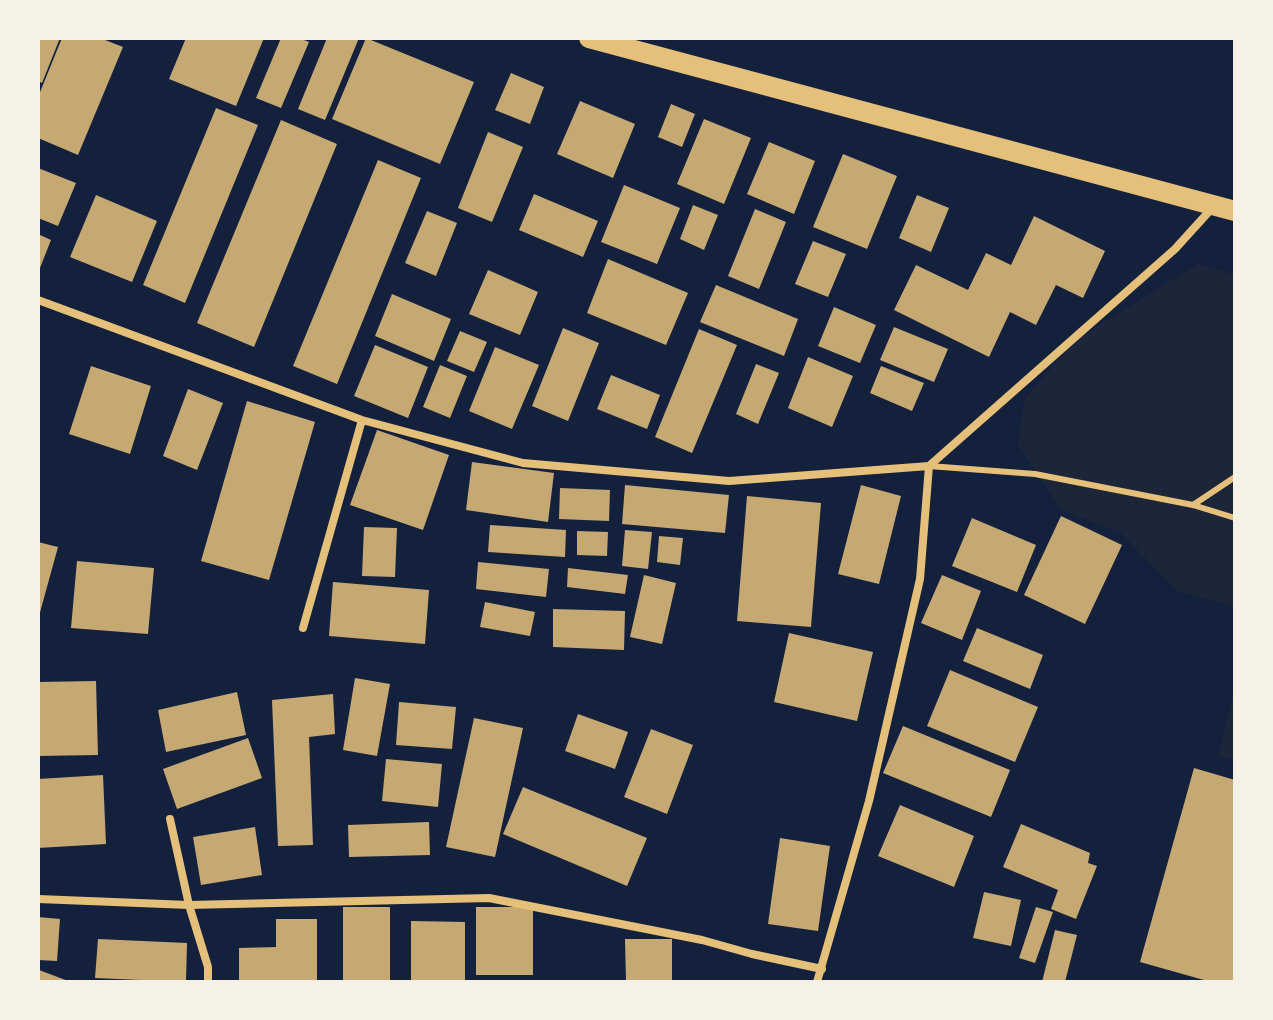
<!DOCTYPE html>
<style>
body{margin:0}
#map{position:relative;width:1273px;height:1020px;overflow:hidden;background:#14213d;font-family:Cabin,sans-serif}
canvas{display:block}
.frame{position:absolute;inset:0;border:40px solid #f6f1e7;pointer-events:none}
</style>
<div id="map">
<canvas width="1273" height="1020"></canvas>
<div class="frame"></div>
</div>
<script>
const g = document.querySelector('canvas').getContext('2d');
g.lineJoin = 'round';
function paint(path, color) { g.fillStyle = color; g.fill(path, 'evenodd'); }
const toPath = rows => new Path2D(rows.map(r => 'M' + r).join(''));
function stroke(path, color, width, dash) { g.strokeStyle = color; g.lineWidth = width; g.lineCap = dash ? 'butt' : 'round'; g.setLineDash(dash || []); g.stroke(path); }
const green = toPath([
 [1198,264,1235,275,1235,607,1177,591,1121,533,1060,509,1018,444,1025,398,1077,339],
 [1235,689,1235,761,1218,756]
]);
const building = toPath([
 [38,38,60,38,42,83,38,81],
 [62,38,100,38,123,47,78,155,38,138,38,97],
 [186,38,264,38,236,106,169,79],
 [281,38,299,38,309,42,281,108,256,98],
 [327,38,359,38,325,120,298,109],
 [366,38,474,82,440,164,332,119],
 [511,73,544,87,530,124,495,110],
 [580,101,635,124,613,178,557,154],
 [671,104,695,114,682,147,658,137],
 [216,108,258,125,185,303,143,285],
 [704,119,751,138,724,204,677,184],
 [281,120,337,144,254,347,197,323],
 [488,132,523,147,492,222,458,208],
 [769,142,815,161,794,214,747,194],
 [843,154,897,176,867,249,813,227],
 [378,160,421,178,337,384,293,366],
 [38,168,76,183,58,226,38,218],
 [624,185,680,208,657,264,601,242],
 [534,194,598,221,583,257,519,230],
 [96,195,157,221,132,282,70,257],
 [917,195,949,208,931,252,899,238],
 [693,205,718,215,704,250,680,239],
 [755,209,786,222,759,289,728,276],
 [427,211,457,223,436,276,405,263],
 [1034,216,1105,251,1083,298,1056,285,1036,325,1010,312,989,357,894,310,916,265,968,290,986,253,1011,265],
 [38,234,51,240,38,273],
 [813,241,846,254,828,297,795,284],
 [608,259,688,293,666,345,587,313],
 [488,270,538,292,520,335,469,314],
 [716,285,798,319,784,356,700,322],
 [392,294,451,319,434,361,375,336],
 [834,307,876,325,860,363,818,346],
 [894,327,948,349,934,382,880,360],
 [563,328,599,343,568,421,532,406],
 [699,329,737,345,692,453,655,437],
 [460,331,487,342,474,372,447,361],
 [375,345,428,367,408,418,354,396],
 [495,347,539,365,512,429,469,411],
 [808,357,853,376,832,427,788,408],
 [756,364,779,373,758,424,736,414],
 [440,365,467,376,450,418,423,407],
 [91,366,151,386,130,454,69,434],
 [881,366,924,383,912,411,870,393],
 [611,375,660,395,647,429,597,409],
 [188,389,223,403,197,470,163,456],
 [247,401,315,422,269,580,201,561],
 [377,430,449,455,423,530,350,505],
 [472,462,554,473,548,522,466,510],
 [625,485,729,495,725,533,622,524],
 [861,485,901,496,879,584,838,574],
 [560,488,610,490,609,521,559,519],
 [747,496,821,503,811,627,737,621],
 [1061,516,1122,545,1085,624,1024,595],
 [972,518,1036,545,1017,592,952,566],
 [490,525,566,530,565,557,488,552],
 [364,527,397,528,395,577,362,576],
 [625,530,652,532,648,569,622,566],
 [577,531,608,532,607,556,577,555],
 [659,536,683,538,680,565,657,562],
 [38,542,58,547,39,616,38,616],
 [77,561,154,568,148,634,71,628],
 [478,562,549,569,546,597,476,589],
 [568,568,628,575,625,594,567,587],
 [644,575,676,583,662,644,630,637],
 [942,575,981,591,962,640,921,623],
 [333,582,429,590,425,644,329,636],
 [485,602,535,612,530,636,480,627],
 [553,609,625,611,624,650,553,647],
 [977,628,1043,655,1030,689,963,661],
 [789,633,873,652,857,721,774,702],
 [950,670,1038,707,1015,762,927,726],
 [355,678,390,684,377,756,343,750],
 [96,681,98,755,38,756,38,682],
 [237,692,246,735,166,752,158,710],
 [333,694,335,734,309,737,313,845,278,846,272,700],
 [399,702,456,707,452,749,396,745],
 [578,714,628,732,615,769,565,751],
 [474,718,523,728,495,857,446,847],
 [903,726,1010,770,991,817,883,773],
 [651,729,693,745,667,814,624,797],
 [248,738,262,778,177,809,163,769],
 [386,759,442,764,438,807,382,801],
 [1194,768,1235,780,1235,982,1211,982,1140,962],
 [103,775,106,844,38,848,38,779],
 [523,787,647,838,627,886,503,834],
 [900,805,974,836,954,887,878,856],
 [429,822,430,855,349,857,348,825],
 [1021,824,1090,853,1088,863,1097,866,1076,919,1051,909,1058,890,1003,867],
 [255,827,262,875,201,885,193,837],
 [780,838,830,846,818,931,768,924],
 [984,892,1021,900,1011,946,973,938],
 [343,907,390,907,390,982,343,982],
 [476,907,533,907,533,975,476,975],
 [1036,907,1053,912,1035,963,1019,958],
 [38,917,60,919,57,961,38,960],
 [276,919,317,919,317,982,239,982,239,948,276,947],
 [411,921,465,922,465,982,411,982],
 [1055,930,1077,935,1065,982,1042,982],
 [98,939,187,943,186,982,95,978],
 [625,939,672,939,672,982,626,982],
 [39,970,71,982,38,982]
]);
const service = toPath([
 [929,466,1035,474,1193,505,1235,518],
 [1193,505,1235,477]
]);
const minor = toPath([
 [38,300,362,420,523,463,729,481,929,466],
 [303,628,362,420],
 [170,819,189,905,208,967,208,982],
 [38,899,189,905,489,898,702,940,752,954,822,969],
 [817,982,869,801,920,579,929,466,1175,249,1214,206]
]);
const primary = toPath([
 [589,38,1235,211]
]);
paint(green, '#1d2539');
paint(building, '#c6a872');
stroke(service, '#e5c07b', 6);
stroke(minor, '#e5c07b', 8);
stroke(primary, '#e5c07b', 20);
</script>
